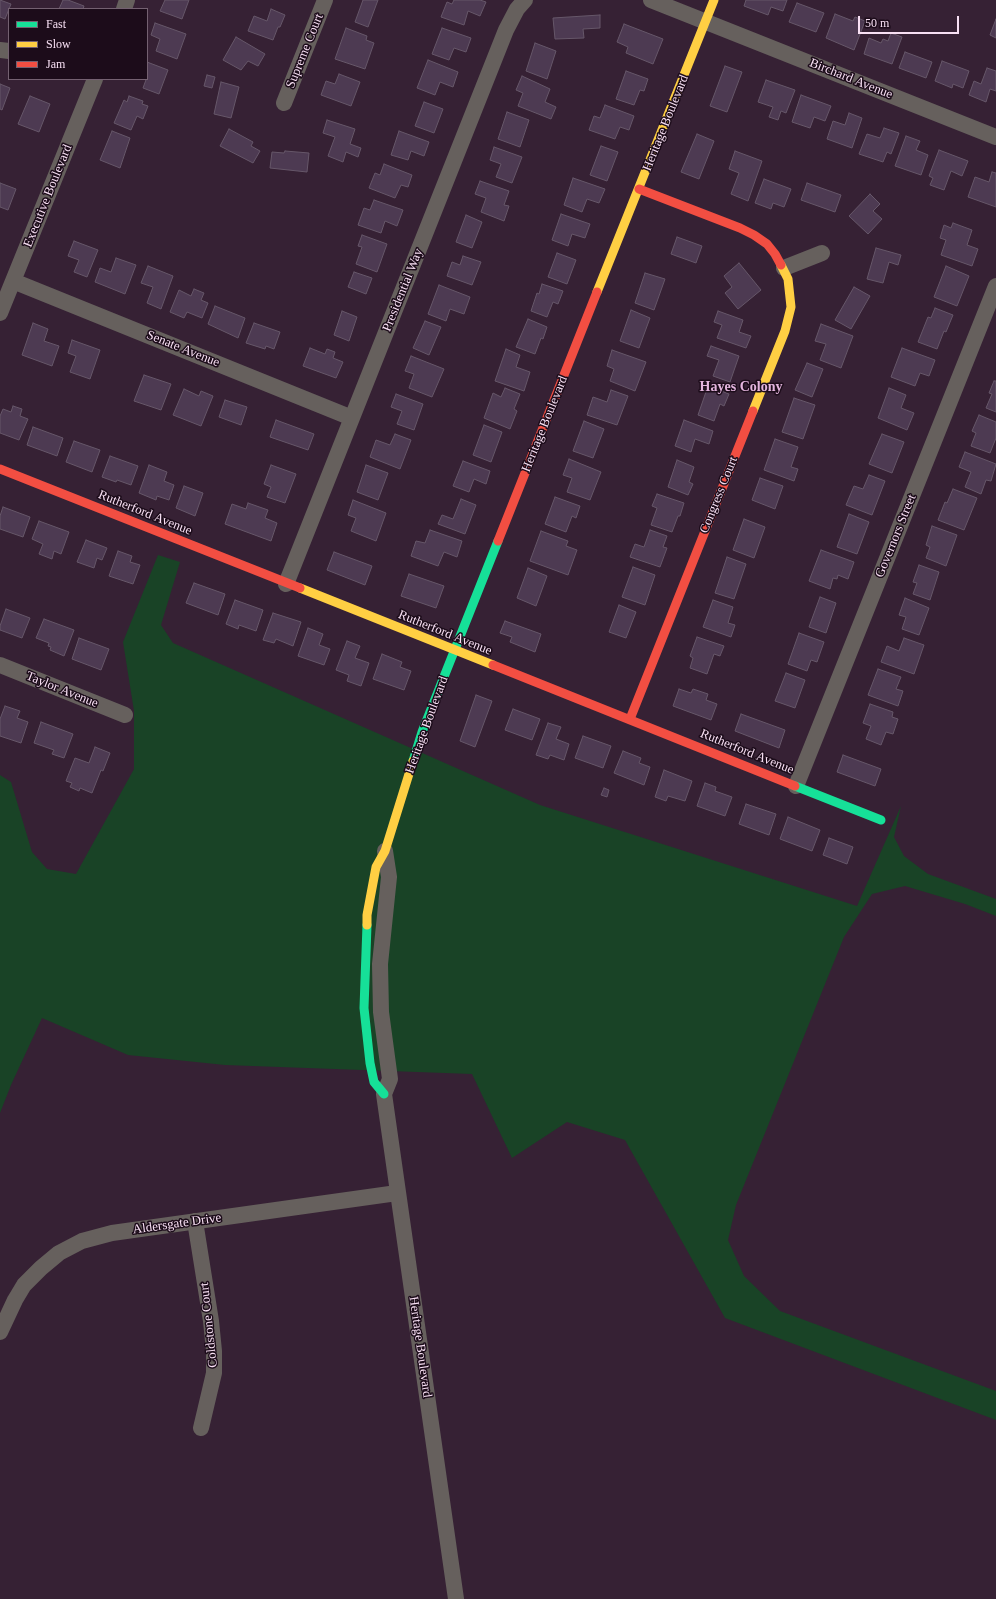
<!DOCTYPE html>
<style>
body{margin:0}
#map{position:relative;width:996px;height:1599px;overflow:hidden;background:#362134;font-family:Georgia,serif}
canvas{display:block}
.legend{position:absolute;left:8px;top:8px;width:140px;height:72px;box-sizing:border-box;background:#1c0c1a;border:1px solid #746171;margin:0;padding:5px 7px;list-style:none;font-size:12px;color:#f8e0f4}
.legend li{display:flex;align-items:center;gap:8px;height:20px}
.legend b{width:20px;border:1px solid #746171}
.scale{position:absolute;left:858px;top:16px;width:101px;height:18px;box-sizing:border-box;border:2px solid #f8e0f4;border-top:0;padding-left:5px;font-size:12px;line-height:14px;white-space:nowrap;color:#f8e0f4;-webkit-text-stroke:3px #1c0c1a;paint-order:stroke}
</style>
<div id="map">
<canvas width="996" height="1599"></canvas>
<ul class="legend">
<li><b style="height:5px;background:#16e098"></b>Fast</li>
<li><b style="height:5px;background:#ffcf43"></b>Slow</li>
<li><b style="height:5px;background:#f24e42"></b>Jam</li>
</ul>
<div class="scale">50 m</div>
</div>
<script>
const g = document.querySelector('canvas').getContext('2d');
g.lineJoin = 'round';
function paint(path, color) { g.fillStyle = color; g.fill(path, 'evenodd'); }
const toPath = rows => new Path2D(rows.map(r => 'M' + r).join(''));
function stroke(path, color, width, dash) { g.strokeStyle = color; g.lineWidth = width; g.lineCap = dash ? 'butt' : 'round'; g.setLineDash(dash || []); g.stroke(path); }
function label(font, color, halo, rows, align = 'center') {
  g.font = font + ' Georgia,serif'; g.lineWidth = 3; g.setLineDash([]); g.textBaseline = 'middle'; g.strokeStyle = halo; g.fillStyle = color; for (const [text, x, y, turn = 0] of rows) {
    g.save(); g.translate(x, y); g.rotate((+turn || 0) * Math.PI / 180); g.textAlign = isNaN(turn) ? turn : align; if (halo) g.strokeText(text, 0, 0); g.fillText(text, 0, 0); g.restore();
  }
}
const green = toPath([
 [158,555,180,562,161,625,173,643,540,805,857,906,901,806,894,837,904,856,928,874,996,899,996,916,965,904,905,886,872,894,844,937,736,1205,728,1240,744,1276,780,1311,996,1391,996,1420,725,1318,625,1140,567,1122,512,1158,472,1074,225,1065,128,1055,42,1018,11,1085,0,1113,0,775,11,782,32,852,47,869,76,874,134,769,134,711,123,642]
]);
const building = toPath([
 [0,0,11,4,5,19,0,17,0,0],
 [63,0,68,0,84,6,83,9,59,9,63,0],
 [165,0,189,0,182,19,160,11,165,0],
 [363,0,378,0,368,27,355,22,363,0],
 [454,0,480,0,486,2,480,16,468,11,464,25,441,17,447,2,452,4,454,0],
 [746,0,787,0,783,11,771,7,768,15,744,6,746,0],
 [797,3,824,13,816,32,789,22,797,3],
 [271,9,285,15,280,27,278,27,273,40,248,31,254,16,267,21,271,9],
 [835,14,853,21,855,17,865,21,854,50,826,38,835,14],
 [600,15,600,28,583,29,584,38,555,39,553,18,600,15],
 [996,19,996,38,990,35,996,19],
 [155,23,186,34,177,59,156,51,160,39,151,35,155,23],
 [624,24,663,39,653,64,626,53,628,47,617,42,624,24],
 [346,28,367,36,366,40,374,43,365,69,335,59,346,28],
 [442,28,471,38,466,52,454,48,449,60,432,54,442,28],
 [891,33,902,37,892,64,864,54,869,38,881,43,883,39,888,41,891,33],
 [236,37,265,54,258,66,248,61,241,70,223,60,236,37],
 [535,43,556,51,547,79,526,71,535,43],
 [905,52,932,62,926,78,899,68,905,52],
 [428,60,458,72,453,87,440,82,435,95,417,88,428,60],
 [942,61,969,71,963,88,953,84,952,88,935,81,942,61],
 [147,62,168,70,159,94,143,88,147,77,147,62],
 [725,66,742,72,727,112,710,106,725,66],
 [987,68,996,71,996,91,990,89,986,102,969,95,974,81,981,84,987,68],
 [626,71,648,79,644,91,640,90,634,105,616,99,626,71],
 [339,74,360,82,351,106,321,95,326,81,335,84,339,74],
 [207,75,215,77,212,88,204,86,207,75],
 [522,76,550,89,545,102,556,107,551,119,518,106,523,93,516,90,522,76],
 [766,80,795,90,786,113,781,111,778,120,769,117,773,107,758,102,766,80],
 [221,82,239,87,231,118,214,114,221,82],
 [0,84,10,88,2,110,0,109,0,84],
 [801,95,831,106,825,121,814,117,810,128,792,122,801,95],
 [30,96,50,104,39,132,18,124,30,96],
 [129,96,143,101,142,104,148,106,143,119,137,116,131,130,114,123,124,100,127,102,129,96],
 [424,102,443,109,434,133,415,126,424,102],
 [605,105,634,116,629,130,620,127,615,139,589,130,594,116,600,118,605,105],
 [507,112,529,120,520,147,498,139,507,112],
 [849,113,862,118,852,148,827,139,833,121,845,125,849,113],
 [327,120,355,129,350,144,361,148,358,157,346,152,343,162,328,156,335,137,323,133,327,120],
 [884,128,899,133,891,154,887,152,883,162,859,154,867,134,880,138,884,128],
 [229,129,253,142,251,146,260,151,253,163,220,146,229,129],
 [112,131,130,138,120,168,100,160,112,131],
 [399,131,429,142,424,156,411,151,408,160,391,155,399,131],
 [697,134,714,141,699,179,681,172,697,134],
 [906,136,920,141,916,150,928,155,921,175,895,166,906,136],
 [601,146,618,152,607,181,590,175,601,146],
 [494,147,522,157,512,183,496,177,501,164,490,160,494,147],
 [939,150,968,161,962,176,951,171,944,190,930,185,933,178,929,176,939,150],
 [285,151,309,153,307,172,270,168,272,152,284,153,285,151],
 [735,151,762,161,748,201,731,194,739,173,729,169,735,151],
 [384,164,412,175,408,187,401,185,395,198,369,188,375,173,380,175,384,164],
 [992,172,996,173,996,207,968,197,975,177,989,182,992,172],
 [573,178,605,189,599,203,587,199,582,212,564,205,573,178],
 [764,179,791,189,784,207,773,203,771,209,755,203,764,179],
 [480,181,509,191,504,205,509,206,504,221,481,212,486,198,475,194,480,181],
 [0,183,16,189,8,210,0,207,0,183],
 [807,183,841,195,835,212,801,200,807,183],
 [870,194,880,204,873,211,882,219,868,234,849,216,870,194],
 [374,200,403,210,397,226,385,221,381,233,358,225,364,208,370,210,374,200],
 [561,214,590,224,585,238,572,234,568,246,552,240,561,214],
 [466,215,482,222,472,248,456,242,466,215],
 [953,223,972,230,967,245,978,249,972,266,941,255,946,240,940,238,944,225,951,228,953,223],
 [362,235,387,244,377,272,356,264,362,247,358,246,362,235],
 [677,237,702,246,696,263,671,254,677,237],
 [74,241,98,250,87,277,74,272,79,260,68,256,74,241],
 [876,248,901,255,898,265,889,262,883,283,867,279,876,248],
 [557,253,576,260,567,284,548,277,557,253],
 [463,256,481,262,472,285,447,276,452,262,460,265,463,256],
 [116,258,136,265,125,294,95,282,100,268,111,272,116,258],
 [739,263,761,290,738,309,725,293,732,287,724,276,739,263],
 [148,266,173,276,161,309,147,303,153,287,141,283,148,266],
 [946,266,969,276,957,306,934,297,946,266],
 [354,272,372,278,366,294,348,287,354,272],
 [645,273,665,279,654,310,635,303,645,273],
 [542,284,563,291,558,304,553,302,547,317,531,311,537,293,539,294,542,284],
 [439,285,470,297,464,314,450,309,446,321,428,314,439,285],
 [854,287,870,296,851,329,835,320,854,287],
 [194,289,204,293,201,300,208,303,202,318,187,312,184,318,170,312,179,290,191,296,194,289],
 [215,306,245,318,238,338,208,324,215,306],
 [935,308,953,315,946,332,944,331,937,349,918,342,928,317,931,318,935,308],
 [631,310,650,318,639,348,620,341,631,310],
 [342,311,357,317,349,341,334,335,342,311],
 [718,311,743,320,739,332,751,336,746,348,717,338,722,325,714,322,718,311],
 [528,319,547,327,543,339,541,338,535,354,516,347,528,319],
 [425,321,441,327,429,355,413,348,425,321],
 [33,323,48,329,44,341,59,346,52,366,22,355,33,323],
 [254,323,280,332,274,349,266,346,265,349,246,343,254,323],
 [821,324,853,336,841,368,820,360,826,344,815,341,821,324],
 [72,340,100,350,90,379,70,372,76,356,68,353,72,340],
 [711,346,739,356,730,382,713,376,719,360,707,356,711,346],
 [310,348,325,354,327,349,335,352,333,358,343,362,336,378,303,366,310,348],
 [902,348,935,360,929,376,920,373,915,386,891,377,902,348],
 [506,349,520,355,516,367,530,372,524,391,495,381,506,349],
 [612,350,646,362,635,391,610,381,614,369,607,366,612,350],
 [411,356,444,369,432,397,409,388,414,374,405,371,411,356],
 [807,363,823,369,812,397,795,390,807,363],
 [144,375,171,384,161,410,134,401,144,375],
 [994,381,996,381,996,412,986,408,992,394,989,393,994,381],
 [708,386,729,394,724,406,720,404,714,421,698,415,708,386],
 [505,388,520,394,514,409,517,411,510,429,484,418,493,393,501,397,505,388],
 [889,388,906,395,901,408,914,413,907,430,878,418,889,388],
 [184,389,199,396,201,391,213,396,201,426,173,415,184,389],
 [611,390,628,396,617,425,587,415,593,397,607,402,611,390],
 [396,394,423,404,414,430,397,424,402,411,391,407,396,394],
 [794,398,815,405,803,439,782,432,794,398],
 [225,400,247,407,241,425,219,417,225,400],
 [13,406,22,409,20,416,28,419,19,440,0,433,0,416,3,409,11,412,13,406],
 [979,415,996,422,996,438,990,453,971,446,976,433,972,431,979,415],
 [276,420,314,434,308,450,270,437,276,420],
 [684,420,713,431,709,444,695,439,691,452,675,446,684,420],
 [584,421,604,429,593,458,573,451,584,421],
 [484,425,502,432,491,462,473,455,484,425],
 [33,427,63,438,57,456,27,445,33,427],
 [395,434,411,440,400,469,370,457,376,440,390,445,395,434],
 [882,434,904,442,892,473,869,464,882,434],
 [775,439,798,447,791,467,798,469,794,481,764,470,775,439],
 [74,441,100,450,92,472,66,462,74,441],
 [965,452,996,464,991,481,986,480,981,494,965,487,971,472,959,467,965,452],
 [110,456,138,466,131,485,117,480,116,482,102,477,110,456],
 [569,459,601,472,590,500,567,492,572,478,563,475,569,459],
 [677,460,694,467,689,482,693,484,688,495,668,487,677,460],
 [463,461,490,471,486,484,474,479,469,492,453,486,463,461],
 [149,465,167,472,164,481,174,485,169,500,157,496,156,500,139,493,149,465],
 [271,465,296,474,285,503,267,497,271,487,264,484,271,465],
 [366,465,388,473,378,500,357,492,366,465],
 [869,475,885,481,872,515,846,505,854,486,863,489,869,475],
 [760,478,783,486,775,509,752,500,760,478],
 [184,486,203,493,195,516,176,508,184,486],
 [953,489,977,498,964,530,938,520,945,502,947,503,953,489],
 [657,494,684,503,680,516,678,516,672,532,651,525,657,508,652,506,657,494],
 [555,497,580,506,576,518,572,516,566,532,545,524,555,497],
 [461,499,476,505,465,534,438,524,442,515,453,519,461,499],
 [353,500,386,513,376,541,351,531,356,518,348,515,353,500],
 [248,503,268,510,265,518,277,523,271,541,225,524,232,504,246,509,248,503],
 [3,507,30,517,23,537,0,529,0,516,3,507],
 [849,514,869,522,857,554,837,547,849,514],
 [744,519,765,527,754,558,733,550,744,519],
 [39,521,69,532,61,554,54,551,52,559,39,554,43,544,32,539,39,521],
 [932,526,957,535,946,566,926,558,930,547,926,545,932,526],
 [430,530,462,541,457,557,444,552,438,566,411,556,416,541,425,543,430,530],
 [650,530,667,536,663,547,667,548,660,567,630,557,635,544,644,547,650,530],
 [541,531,568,541,566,546,577,550,568,575,530,561,541,531],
 [86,540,107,548,102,560,97,558,94,568,77,562,86,540],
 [821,550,854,562,848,579,838,575,837,579,833,578,830,589,809,581,821,550],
 [118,551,132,556,130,562,140,565,133,584,109,576,118,551],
 [334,552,372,566,365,585,327,570,334,552],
 [727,557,746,564,734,599,715,593,727,557],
 [919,565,939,572,930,600,913,594,917,583,913,582,919,565],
 [633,567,655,575,645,605,622,597,633,567],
 [528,568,547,576,536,606,517,598,528,568],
 [409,574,444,586,436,608,401,596,409,574],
 [194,583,225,594,218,615,186,603,194,583],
 [820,597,836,603,826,633,809,627,820,597],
 [905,598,929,608,919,635,902,629,906,617,899,615,905,598],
 [235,600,263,610,256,631,239,625,238,629,226,624,235,600],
 [713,600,733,607,728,623,735,625,731,637,703,627,713,600],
 [619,605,636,612,626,638,609,632,619,605],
 [6,609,30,618,22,638,0,630,0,626,6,609],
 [273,613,301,622,293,646,276,639,274,643,263,640,273,613],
 [44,619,74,630,64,656,50,650,51,647,48,646,49,643,36,638,44,619],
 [505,621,541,634,535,652,510,642,512,637,500,633,505,621],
 [308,628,323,634,319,645,330,649,324,665,298,656,308,628],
 [799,633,824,642,817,662,811,660,807,671,788,664,799,633],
 [697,637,724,646,720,656,714,654,707,674,690,668,693,658,690,656,697,637],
 [79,638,109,649,101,670,72,659,79,638],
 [904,638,924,645,914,674,881,662,887,646,899,651,904,638],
 [347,641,360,646,355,658,369,663,361,686,347,681,349,675,336,670,347,641],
 [382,654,402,662,400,667,411,671,404,690,373,679,382,654],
 [878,669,901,677,896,689,903,691,898,706,868,695,878,669],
 [786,673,805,680,795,708,775,701,786,673],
 [679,689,691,693,693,689,708,694,706,700,717,704,711,720,673,706,679,689],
 [476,695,492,701,475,747,460,741,476,695],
 [870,704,893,712,892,717,898,719,893,734,886,732,881,745,866,739,871,726,863,723,870,704],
 [5,706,20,711,17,718,28,722,21,743,0,736,0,719,5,706],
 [513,709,540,719,532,740,505,730,513,709],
 [741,714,785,730,779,748,735,731,741,714],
 [41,722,73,734,64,758,52,754,54,750,34,743,41,722],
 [548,723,561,727,556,739,569,744,564,760,550,755,548,759,536,755,548,723],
 [583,736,611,746,603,768,575,758,583,736],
 [95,747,110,753,103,771,101,770,92,793,80,788,79,791,70,787,72,783,66,781,75,758,89,763,95,747],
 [623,751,641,758,639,763,650,767,644,785,614,773,623,751],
 [843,755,881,769,875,786,837,772,843,755],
 [664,770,692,781,685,801,668,796,666,801,655,797,664,770],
 [705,783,716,787,715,791,732,797,725,816,697,806,705,783],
 [604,788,609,790,607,797,601,795,604,788],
 [746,804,776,814,769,835,739,824,746,804],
 [788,817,820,830,812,851,780,839,788,817],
 [829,838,853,847,847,864,823,855,829,838]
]);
const street = toPath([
 [651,0,996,137],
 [124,9,127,0],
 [0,50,9,51],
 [284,103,325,0],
 [784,268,822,253],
 [13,281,352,418],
 [0,313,95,79],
 [286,584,506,30,517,9,525,0],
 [0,665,125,715],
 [796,786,996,286],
 [385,851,389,877,380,964,381,1012,390,1079,384,1094,456,1599],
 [195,1221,211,1321,214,1351,214,1373,201,1428],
 [0,1332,15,1300,24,1285,41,1268,59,1253,82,1241,112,1233,397,1193]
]);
const fast = toPath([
 [413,761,422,732,498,541],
 [795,786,881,820],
 [367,925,364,1008,370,1063,374,1082,384,1094]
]);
const slow = toPath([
 [597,292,714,0],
 [753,411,785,331,791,307,788,279,781,265],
 [300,588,493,665],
 [367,925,367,915,376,867,385,851,413,761]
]);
const jam = toPath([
 [639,189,740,228,754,235,767,244,775,254,781,265],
 [0,469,300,588],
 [498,541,597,292],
 [493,665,795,786],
 [630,719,753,411]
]);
const streetNames = [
 ["Supreme Court",305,51,-68],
 ["Birchard Avenue",851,79,22],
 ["Heritage Boulevard",666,123,-68],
 ["Executive Boulevard",48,196,-68],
 ["Presidential Way",403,290,-68],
 ["Senate Avenue",183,349,22],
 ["Heritage Boulevard",545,424,-68],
 ["Congress Court",719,495,-68],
 ["Rutherford Avenue",145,513,22],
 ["Governors Street",896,536,-68],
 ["Rutherford Avenue",445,633,22],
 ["Taylor Avenue",62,690,22],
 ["Heritage Boulevard",427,725,-70],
 ["Rutherford Avenue",747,752,22],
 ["Aldersgate Drive",177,1224,-8],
 ["Coldstone Court",209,1325,-96],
 ["Heritage Boulevard",420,1347,82]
];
const neighbourhoodNames = [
 ["Hayes Colony",741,387]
];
paint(green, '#194326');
paint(building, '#4d3a52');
stroke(building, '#665769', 1);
stroke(street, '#66605d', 16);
stroke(fast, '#16e098', 9);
stroke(slow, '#ffcf43', 9);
stroke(jam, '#f24e42', 9);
label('13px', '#f8e0f4', '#1c0c1a', streetNames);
label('bold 14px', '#e4b5de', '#1c0c1a', neighbourhoodNames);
</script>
